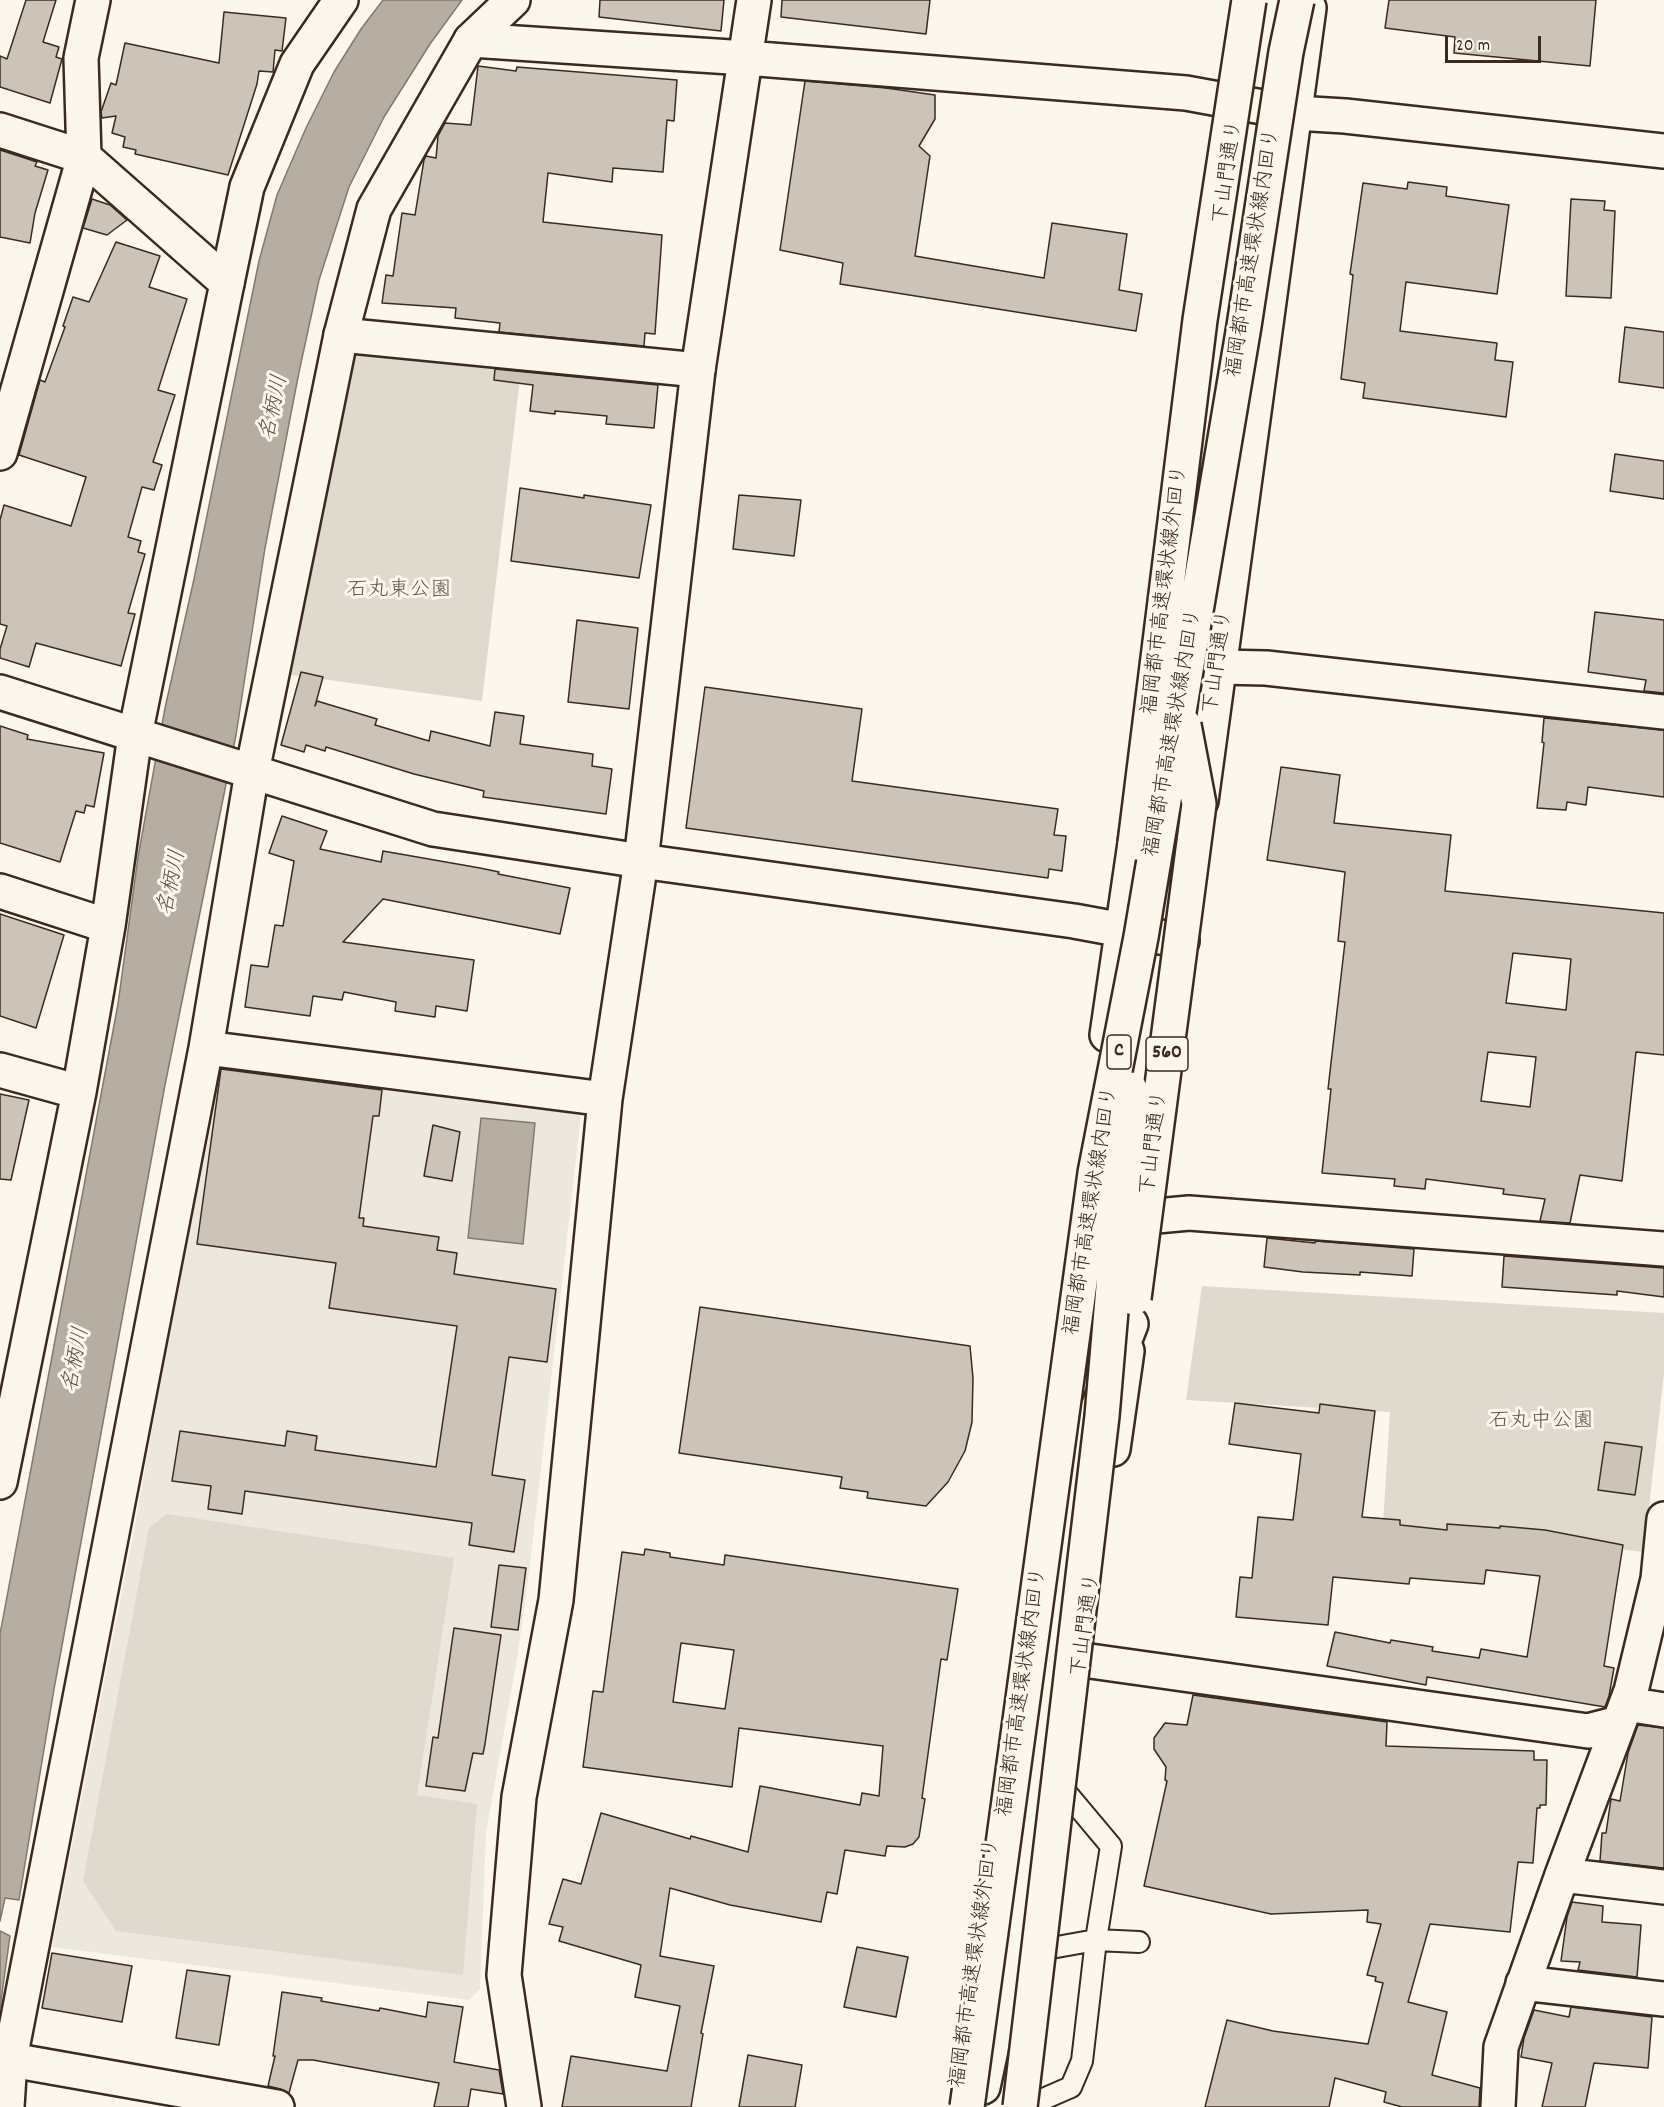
<!DOCTYPE html>
<meta charset="utf-8">
<style>
body{margin:0}
#map{position:relative;width:1664px;height:2107px;overflow:hidden;background:#fbf7ec;font-family:Dekko,sans-serif}
canvas{display:block}
.scale{position:absolute;left:1445px;top:36px;width:96px;height:27px;box-sizing:border-box;border:3px solid #3b2a1e;border-top:0;padding-left:8px;font-size:18px;line-height:21px;white-space:nowrap;color:#3b2a1e;-webkit-text-stroke:4px #fbf7ec;paint-order:stroke}
</style>
<div id="map">
<canvas width="1664" height="2107"></canvas>
<div class="scale">20 m</div>
</div>
<script>
const g = document.querySelector('canvas').getContext('2d');
g.lineJoin = 'round';
function paint(path, color) { g.fillStyle = color; g.fill(path, 'evenodd'); }
const toPath = rows => new Path2D(rows.map(r => 'M' + r).join(''));
function stroke(path, color, width, dash) { g.strokeStyle = color; g.lineWidth = width; g.lineCap = dash ? 'butt' : 'round'; g.setLineDash(dash || []); g.stroke(path); }
function label(font, color, halo, rows, align = 'center') {
  g.font = font + ' Dekko,"Klee One",sans-serif'; g.lineWidth = 6; g.setLineDash([]); g.textBaseline = 'middle'; g.strokeStyle = halo; g.fillStyle = color; for (const [text, x, y, turn = 0] of rows) {
    g.save(); g.translate(x, y); g.rotate((+turn || 0) * Math.PI / 180); g.textAlign = isNaN(turn) ? turn : align; if (halo) g.strokeText(text, 0, 0); g.fillText(text, 0, 0); g.restore();
  }
}
const built = toPath([
 [217,1062,581,1115,530,1565,518,1653,486,1833,480,1989,469,2000,52,1947,135,1525]
]);
const green = toPath([
 [352,350,521,370,482,701,285,674],
 [1202,1286,1664,1313,1664,1373,1644,1552,1383,1523,1390,1412,1186,1400],
 [167,1514,454,1558,417,1795,477,1804,463,1975,116,1931,83,1881,149,1528]
]);
const water = toPath([
 [383,0,462,0,430,44,384,117,349,187,319,280,299,372,265,548,236,735,165,1085,54,1689,19,1900,5,1898,0,1921,0,1634,118,1004,138,857,165,708,194,579,259,261,277,195,306,128,334,72,361,29,383,0],
 [481,1118,535,1123,523,1244,468,1238,481,1118],
 [0,1931,10,1936,0,2008,0,1931]
]);
const building = toPath([
 [26,0,56,0,43,42,59,47,56,57,62,59,50,103,0,87,0,56,7,59,26,0],
 [600,0,724,0,721,31,599,17,600,0],
 [782,0,930,0,926,34,781,17,782,0],
 [1389,0,1596,0,1590,66,1454,53,1455,37,1385,28,1389,0],
 [224,12,286,18,282,51,275,50,273,72,259,71,257,84,228,175,135,154,136,150,123,147,125,137,112,133,116,116,102,118,101,112,111,83,116,85,125,43,219,63,224,12],
 [478,66,516,71,517,67,677,80,674,121,667,120,663,172,613,168,612,182,548,173,543,222,662,235,655,334,645,333,644,346,499,332,500,323,455,318,456,308,382,303,386,275,393,276,402,213,415,215,424,160,426,156,436,158,438,136,445,123,471,125,478,66],
 [805,81,886,88,935,95,935,119,919,146,930,156,915,256,1044,278,1052,223,1127,234,1119,290,1142,294,1136,331,840,284,843,263,780,250,805,81],
 [0,150,37,162,35,166,48,170,35,213,30,243,0,237,0,150],
 [1408,182,1447,187,1446,196,1509,205,1497,294,1406,282,1400,331,1497,343,1495,360,1513,362,1506,417,1363,398,1365,383,1341,379,1353,275,1350,274,1363,183,1407,189,1408,182],
 [92,199,110,205,127,220,107,235,83,228,92,199],
 [1571,199,1605,201,1604,210,1615,211,1611,298,1566,296,1571,199],
 [116,242,160,256,149,287,187,299,158,390,175,395,153,462,162,465,154,490,142,487,128,537,141,541,138,552,145,554,128,613,135,614,121,666,36,643,29,667,0,658,0,649,7,626,0,624,0,520,4,505,71,526,86,477,19,455,40,380,45,382,65,327,63,326,73,297,89,302,116,242],
 [1625,327,1664,332,1664,388,1619,382,1625,327],
 [495,369,658,385,654,428,606,424,607,416,555,411,555,414,530,411,533,385,494,380,495,369],
 [1615,454,1664,461,1664,499,1610,491,1615,454],
 [520,488,584,498,584,495,651,505,639,578,511,561,520,488],
 [739,495,801,500,794,556,733,549,739,495],
 [1595,612,1664,620,1664,693,1644,691,1646,680,1588,672,1595,612],
 [577,620,638,628,629,709,568,702,577,620],
 [301,672,323,677,315,706,317,701,377,719,375,725,429,741,431,731,490,746,495,712,524,716,520,744,593,754,592,766,612,769,606,814,483,797,484,791,414,774,326,747,325,751,306,745,304,752,281,745,301,672],
 [705,687,862,709,852,781,1058,809,1054,835,1066,836,1062,871,1049,869,1048,878,686,828,705,687],
 [1544,718,1664,730,1664,797,1588,787,1586,805,1567,802,1566,810,1537,808,1544,743,1542,742,1544,718],
 [0,726,28,735,27,739,104,753,94,807,86,805,84,813,76,811,60,862,0,843,0,726],
 [1281,767,1340,775,1334,823,1451,835,1445,891,1664,913,1664,1055,1636,1052,1622,1181,1580,1175,1570,1223,1540,1221,1545,1199,1503,1194,1504,1189,1426,1179,1425,1189,1394,1186,1395,1179,1322,1173,1331,1089,1328,1089,1345,942,1338,941,1345,872,1267,860,1281,767],
 [1513,953,1571,959,1566,1010,1506,1003,1513,953],
 [1488,1052,1536,1057,1530,1107,1481,1101,1488,1052],
 [282,816,327,831,320,849,381,862,383,851,480,868,499,872,498,874,570,888,560,934,383,899,343,942,474,960,467,1011,436,1006,435,1017,395,1011,396,1002,344,992,342,1000,313,996,310,1016,245,1007,251,965,268,967,275,925,283,926,294,861,269,853,282,816],
 [0,914,64,935,36,1028,0,1016,0,914],
 [221,1069,382,1090,379,1116,373,1116,359,1218,364,1218,363,1226,439,1237,437,1250,457,1253,454,1274,556,1289,547,1362,509,1357,492,1475,525,1480,514,1552,469,1545,472,1523,245,1491,242,1514,208,1509,211,1486,172,1481,180,1431,285,1446,287,1431,317,1436,315,1450,436,1467,457,1326,329,1308,336,1263,197,1244,221,1069],
 [0,1094,29,1100,11,1180,0,1179,0,1094],
 [433,1125,460,1132,452,1181,424,1176,433,1125],
 [1267,1238,1315,1243,1316,1241,1414,1249,1412,1276,1360,1272,1360,1275,1303,1272,1264,1267,1267,1238],
 [1504,1256,1664,1268,1664,1297,1617,1291,1617,1295,1502,1287,1504,1256],
 [700,1307,970,1346,973,1378,972,1422,965,1451,948,1482,926,1506,867,1498,868,1492,840,1488,842,1477,679,1453,700,1307],
 [1235,1403,1319,1413,1320,1404,1375,1411,1362,1517,1400,1520,1400,1525,1447,1530,1447,1524,1500,1528,1500,1526,1545,1530,1623,1545,1604,1666,1614,1668,1609,1696,1605,1707,1427,1677,1426,1685,1327,1666,1335,1632,1390,1643,1391,1640,1433,1647,1432,1651,1479,1658,1481,1649,1527,1657,1540,1576,1486,1570,1484,1584,1410,1578,1409,1584,1333,1577,1328,1625,1236,1617,1240,1577,1252,1578,1258,1517,1293,1520,1301,1454,1229,1444,1235,1403],
 [1605,1442,1642,1447,1635,1495,1598,1490,1605,1442],
 [645,1549,670,1553,670,1557,724,1565,725,1555,958,1589,947,1660,941,1659,922,1798,925,1799,919,1837,913,1844,905,1847,887,1846,885,1856,845,1850,837,1894,827,1892,821,1922,730,1905,670,1888,660,1956,714,1966,701,2033,703,2034,691,2107,562,2107,571,2056,667,2071,680,2006,635,1997,641,1965,559,1941,563,1927,549,1924,563,1879,581,1884,601,1813,690,1839,691,1836,748,1852,760,1786,860,1805,862,1793,879,1796,883,1746,739,1728,732,1787,583,1767,593,1691,603,1692,622,1552,644,1555,645,1549],
 [681,1643,734,1650,725,1709,673,1702,681,1643],
 [499,1565,526,1568,518,1630,491,1627,499,1565],
 [454,1628,501,1635,485,1744,483,1754,473,1753,465,1791,426,1786,433,1737,438,1738,454,1628],
 [1193,1695,1387,1722,1386,1746,1534,1751,1534,1760,1547,1760,1546,1805,1540,1805,1540,1808,1537,1808,1533,1863,1518,1862,1510,1932,1430,1924,1408,2002,1447,2012,1432,2075,1480,2088,1479,2107,1402,2107,1384,2102,1386,2092,1335,2078,1329,2107,1205,2107,1227,2020,1273,2031,1368,2044,1383,1983,1375,1981,1376,1977,1367,1975,1381,1924,1367,1922,1368,1910,1271,1914,1144,1886,1167,1781,1165,1780,1166,1767,1154,1749,1154,1738,1165,1723,1187,1725,1193,1695],
 [1638,1725,1664,1728,1664,1868,1600,1861,1602,1833,1606,1833,1611,1799,1620,1801,1628,1753,1638,1725],
 [1572,1902,1603,1906,1602,1922,1641,1925,1637,1977,1578,1970,1580,1962,1561,1961,1567,1917,1572,1902],
 [857,1947,908,1957,896,2017,844,2007,857,1947],
 [52,1953,132,1966,122,2022,42,2008,52,1953],
 [187,1970,230,1976,219,2045,176,2038,187,1970],
 [282,1992,322,1998,321,2001,379,2011,380,2008,426,2017,428,2002,463,2007,454,2062,499,2070,503,2094,471,2089,468,2107,434,2107,439,2083,313,2060,298,2060,289,2093,280,2089,268,2086,275,2056,273,2056,282,1992],
 [1571,2007,1652,2017,1648,2068,1594,2063,1585,2107,1542,2107,1552,2063,1521,2057,1524,2038,1534,2010,1569,2017,1571,2007],
 [748,2055,802,2065,795,2107,739,2107,748,2055]
]);
const lane = toPath([
 [1040,1950,1096,1940,1139,1942],
 [1025,2107,1071,2087,1082,2061,1096,1940,1111,1846,1064,1790]
]);
const street = toPath([
 [471,40,746,58],
 [0,130,84,157,227,283,135,735,108,926,79,1092,0,1070],
 [0,453,84,157,81,58,93,0],
 [1219,667,1266,668,1664,712],
 [0,891,108,926],
 [206,1048,605,1099],
 [1146,1217,1189,1213,1664,1249],
 [0,1482,79,1092],
 [1083,1660,1588,1731,1619,1723],
 [1626,1704,1664,1710],
 [1562,1875,1664,1887],
 [1523,1983,1664,1999],
 [7,2107,10,2059,206,1048,252,772,341,335,698,370],
 [524,2107,504,1975,519,1797,556,1600,605,1099,641,861],
 [1498,2107,1501,2047,1562,1875,1631,1691,1658,1579,1664,1519]
]);
const secondary = toPath([
 [746,58,1186,93,1295,113,1345,116,1664,151],
 [227,283,247,187,297,64,341,0],
 [341,335,374,209,471,40,513,0],
 [0,692,433,829,641,861,1074,921,1182,941],
 [641,861,698,370,754,0],
 [0,2058,277,2107]
]);
const primary = toPath([
 [1201,801,1309,8],
 [1107,1035,1139,816],
 [1113,1449,1127,1351]
]);
const highway = toPath([
 [978,2087,983,2087,995,2031,1006,1967,1076,1464,1131,1324]
]);
const highwayBridge = toPath([
 [1135,843,1200,320,1249,0],
 [1134,1298,1199,804,1184,725],
 [967,2107,1095,1173,1141,937,1244,326,1286,52,1297,0],
 [1020,2107,1102,1416,1130,1089]
]);
const shields = [
 [1119,1052,24],
 [1167,1054,42]
];
const shieldNames = [
 ["C",1119,1052],
 ["560",1167,1054]
];
const streetNames = [
 ["下山門通り",1230,172,-82],
 ["福岡都市高速環状線内回り",1255,253,-81],
 ["福岡都市高速環状線外回り",1167,590,-83],
 ["下山門通り",1220,662,-82],
 ["福岡都市高速環状線内回り",1175,733,-80],
 ["下山門通り",1156,1143,-83],
 ["福岡都市高速環状線内回り",1093,1211,-81],
 ["下山門通り",1088,1625,-82],
 ["福岡都市高速環状線内回り",1024,1692,-82],
 ["福岡都市高速環状線外回り",977,1963,-82]
];
const parkNames = [
 ["石丸東公園",399,592],
 ["石丸中公園",1541,1423]
];
const waterNames = [
 ["名柄川",276,408,-78],
 ["名柄川",174,883,-78],
 ["名柄川",78,1360,-79]
];
paint(built, '#ede8dd');
paint(green, '#dfd9ce');
paint(water, '#b6aea2');
stroke(water, '#85796d', 1.5);
paint(building, '#ccc4b9');
stroke(building, '#3b2a1e', 1.5);
stroke(lane, '#3b2a1e', 24);
stroke(street, '#3b2a1e', 38);
stroke(secondary, '#3b2a1e', 38);
stroke(primary, '#3b2a1e', 38);
stroke(highway, '#3b2a1e', 38);
stroke(lane, '#fbf7ec', 20);
stroke(street, '#fbf7ec', 33);
stroke(secondary, '#fbf7ec', 33);
stroke(primary, '#fbf7ec', 33);
stroke(highway, '#fbf7ec', 33);
stroke(highwayBridge, '#3b2a1e', 38, []);
stroke(highwayBridge, '#fbf7ec', 33);
for (const [x, y, w] of shields) { const box = new Path2D(); box.roundRect(x - w / 2, y - 17, w, 34, 4.5); g.fillStyle = '#fbf7ec'; g.fill(box); stroke(box, '#3b2a1e', 1.5); }
label('bold 20px', '#3b2a1e', null, shieldNames);
label('21px', '#3b2a1e', '#fbf7ec', streetNames);
label('21px', '#64564a', '#fbf7ec', parkNames);
label('italic 22px', '#605246', '#fbf7ec', waterNames);
</script>
